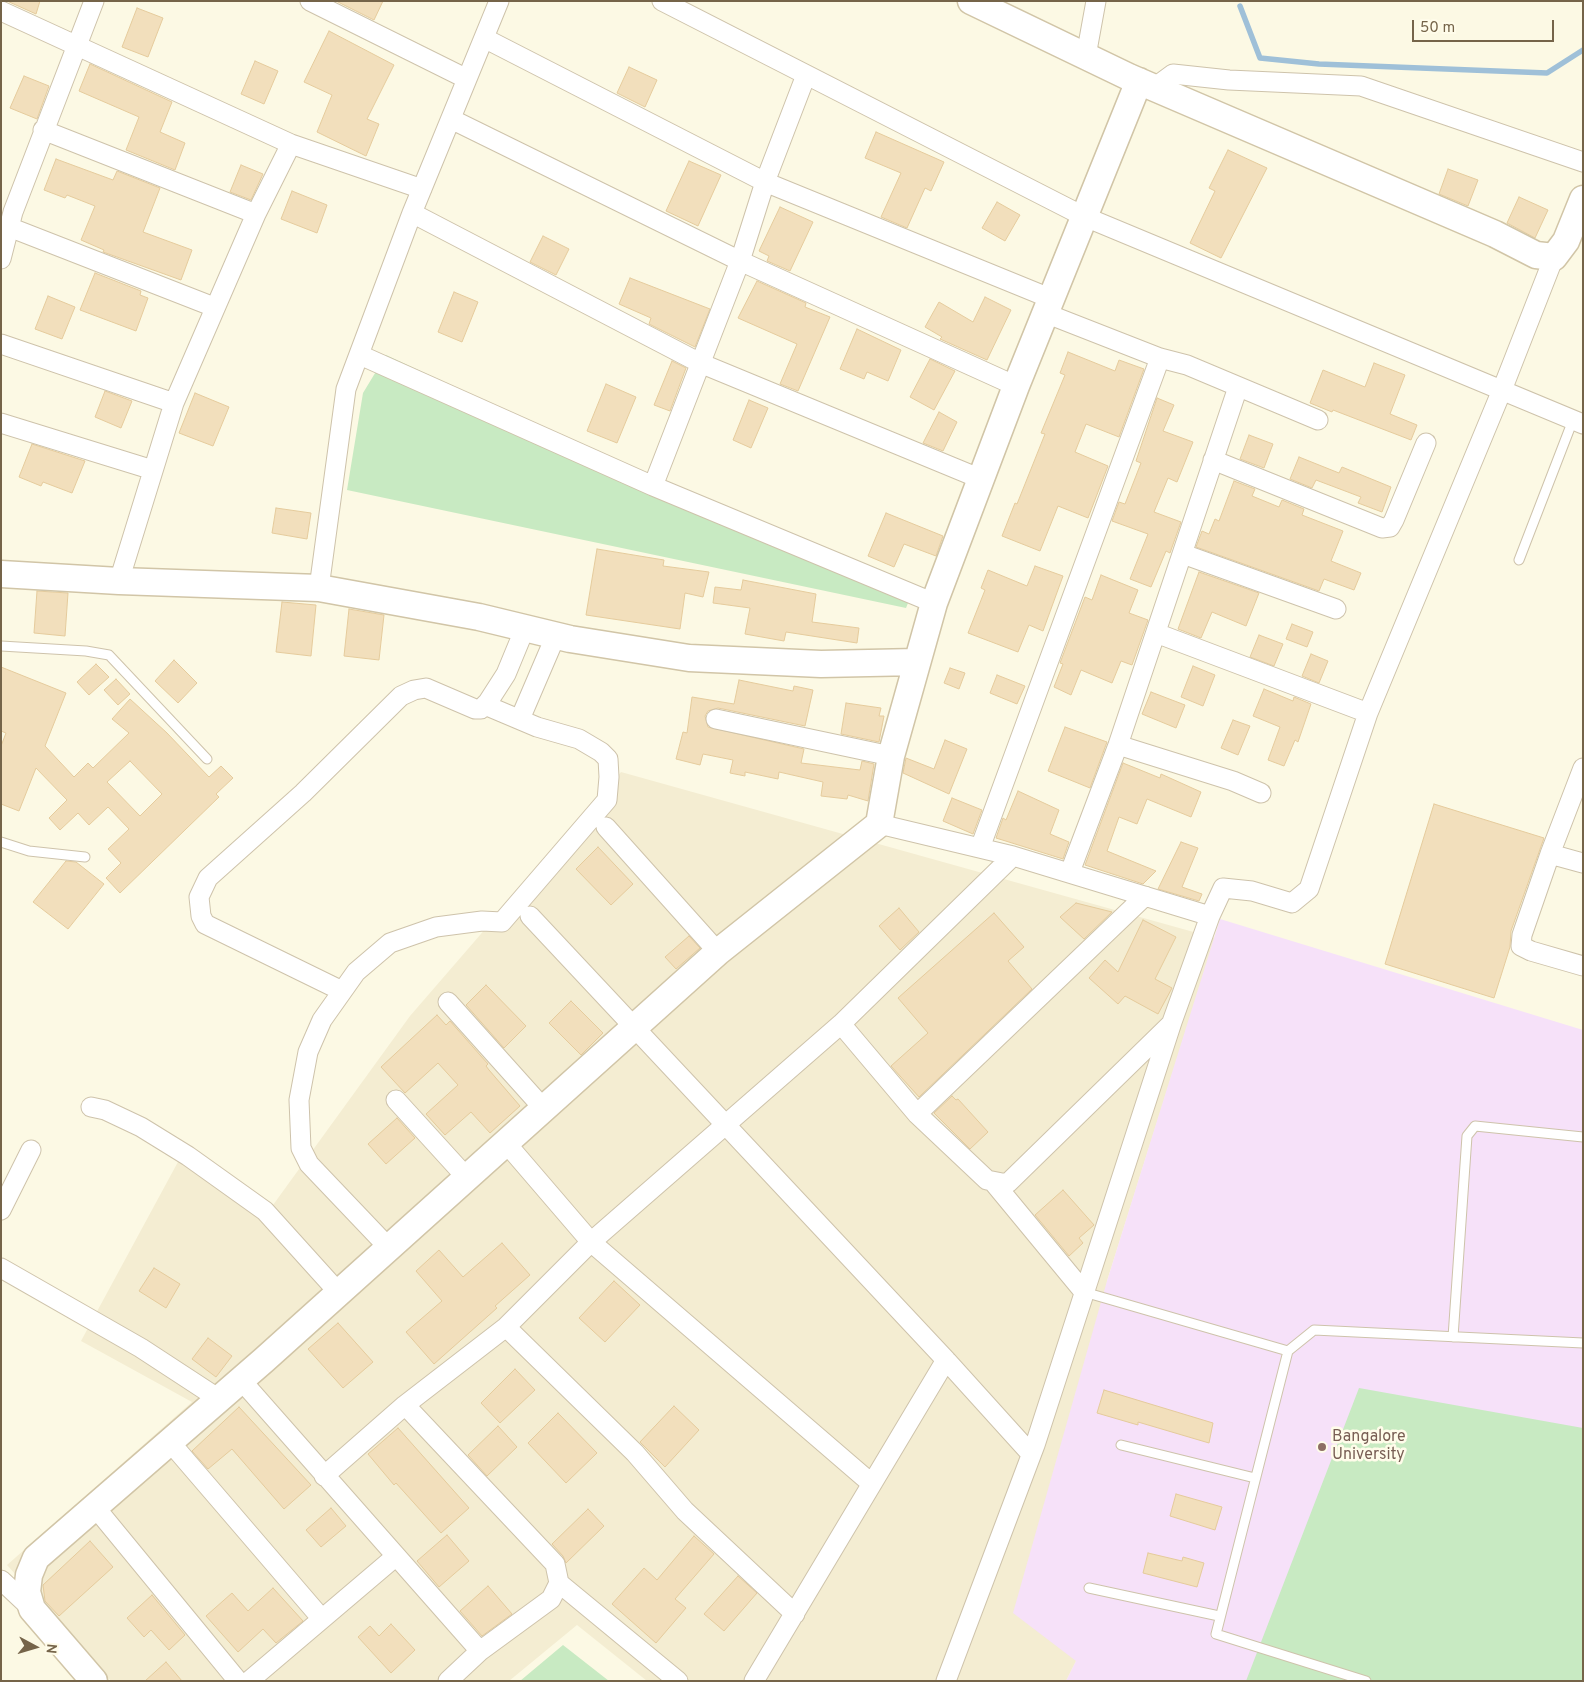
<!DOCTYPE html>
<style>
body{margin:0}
#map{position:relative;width:1584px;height:1682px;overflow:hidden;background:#fcf9e4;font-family:Overpass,sans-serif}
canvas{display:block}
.frame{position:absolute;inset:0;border:2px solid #756449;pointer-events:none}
.north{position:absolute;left:10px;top:1622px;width:50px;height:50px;-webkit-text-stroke:4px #fffcea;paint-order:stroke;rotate:96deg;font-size:14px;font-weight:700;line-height:20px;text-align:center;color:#756449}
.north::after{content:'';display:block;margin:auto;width:18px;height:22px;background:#756449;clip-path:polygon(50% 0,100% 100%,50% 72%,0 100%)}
.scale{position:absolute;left:1412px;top:20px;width:142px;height:22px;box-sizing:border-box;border:2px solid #756449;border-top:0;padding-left:6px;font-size:15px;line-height:18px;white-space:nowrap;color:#756449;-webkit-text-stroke:4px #fffcea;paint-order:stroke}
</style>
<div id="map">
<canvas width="1584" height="1682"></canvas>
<div class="frame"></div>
<div class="north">N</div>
<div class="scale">50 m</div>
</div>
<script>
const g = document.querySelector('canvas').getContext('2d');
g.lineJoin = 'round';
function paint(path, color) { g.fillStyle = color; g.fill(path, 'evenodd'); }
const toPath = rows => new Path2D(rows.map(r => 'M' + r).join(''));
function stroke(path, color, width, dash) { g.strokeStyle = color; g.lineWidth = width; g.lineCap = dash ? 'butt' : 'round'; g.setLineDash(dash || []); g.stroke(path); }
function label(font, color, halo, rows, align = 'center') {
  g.font = font + ' Overpass,sans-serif'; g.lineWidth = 5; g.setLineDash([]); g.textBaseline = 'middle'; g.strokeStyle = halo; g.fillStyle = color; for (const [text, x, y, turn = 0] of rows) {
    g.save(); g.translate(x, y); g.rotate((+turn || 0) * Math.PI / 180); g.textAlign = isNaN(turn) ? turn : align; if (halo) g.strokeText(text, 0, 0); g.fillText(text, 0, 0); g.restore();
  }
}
const residential = toPath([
 [621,772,1215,938,1107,1281,1076,1661,1066,1681,647,1681,577,1625,509,1681,111,1681,7,1565,192,1402,81,1341,179,1160,273,1205,410,1016]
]);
const education = toPath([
 [1220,919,1583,1030,1583,1681,1066,1681,1076,1661,1013,1613,1107,1281]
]);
const green = toPath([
 [386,355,910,598,906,608,347,490,363,393],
 [1359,1388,1583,1428,1583,1681,1246,1681],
 [563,1645,609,1681,520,1681]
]);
const stream = toPath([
 [1240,6,1260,58,1319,64,1547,73,1583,50]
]);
const building = toPath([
 [7,1,40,1,36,14,7,1],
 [336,1,383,1,374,20,336,1],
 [137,8,163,18,148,57,122,47,137,8],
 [329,31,394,65,367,119,379,124,366,156,317,132,332,95,304,82,329,31],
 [255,61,278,71,264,104,241,94,255,61],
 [90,64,172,102,160,132,185,143,175,170,126,150,139,117,79,91,90,64],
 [629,67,657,80,645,107,617,93,629,67],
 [24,76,49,86,37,119,10,108,24,76],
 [876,132,944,162,931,191,925,188,907,228,881,217,901,173,865,158,876,132],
 [1228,150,1267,168,1221,258,1190,243,1215,191,1209,188,1228,150],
 [56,159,113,180,117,171,160,188,143,232,192,250,181,280,103,252,104,250,81,240,95,206,67,195,65,198,44,190,56,159],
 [689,161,721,175,698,226,666,211,689,161],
 [241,165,263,174,251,200,230,192,241,165],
 [1448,169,1478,180,1468,206,1439,194,1448,169],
 [292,191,327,205,317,233,281,219,292,191],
 [1519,197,1548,210,1535,238,1507,223,1519,197],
 [997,202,1020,215,1005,241,982,228,997,202],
 [780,207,813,222,790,271,767,261,769,256,759,251,780,207],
 [543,236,569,249,556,275,530,262,543,236],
 [95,273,141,291,140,295,148,298,136,331,80,310,95,273],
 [630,278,710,309,695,347,649,324,651,318,619,304,630,278],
 [757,281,806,303,805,307,830,317,798,391,780,384,797,344,738,318,757,281],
 [454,292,478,302,462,342,438,332,454,292],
 [48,296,75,307,62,339,35,329,48,296],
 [985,297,1011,310,987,360,940,339,942,337,925,327,939,302,973,322,985,297],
 [857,329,901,350,888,381,867,372,864,379,840,369,857,329],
 [1068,352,1115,371,1119,360,1144,369,1119,437,1086,424,1075,452,1108,466,1088,518,1058,506,1040,551,1002,536,1015,503,1017,504,1045,434,1041,433,1065,375,1060,373,1068,352],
 [930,359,955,371,934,410,910,397,930,359],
 [672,361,686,368,670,411,654,405,672,361],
 [1374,363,1405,375,1390,414,1417,425,1411,440,1333,410,1332,412,1310,403,1323,370,1365,387,1374,363],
 [606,384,636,397,617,443,587,431,606,384],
 [105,391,132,401,121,428,95,417,105,391],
 [195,393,229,407,213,446,179,433,195,393],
 [1157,398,1174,405,1163,431,1193,442,1177,482,1168,478,1154,512,1181,522,1170,553,1166,551,1151,587,1130,579,1148,534,1112,521,1119,502,1125,504,1141,463,1136,461,1157,398],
 [749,400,768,408,751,448,733,440,749,400],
 [939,412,957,422,943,451,923,443,939,412],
 [1249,435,1273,444,1264,468,1240,459,1249,435],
 [32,444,85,461,72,493,43,482,41,486,19,477,32,444],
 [1299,457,1339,473,1342,467,1391,487,1382,512,1358,503,1361,497,1316,480,1312,488,1290,479,1299,457],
 [1234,481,1255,489,1252,496,1279,507,1282,500,1304,509,1302,515,1343,531,1331,561,1361,573,1354,590,1324,579,1319,591,1196,547,1202,531,1209,534,1215,519,1219,521,1234,481],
 [276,508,311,513,307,539,272,533,276,508],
 [886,513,943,536,936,556,904,544,894,567,868,556,886,513],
 [597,549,664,560,663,566,709,572,703,597,685,593,680,629,586,615,597,549],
 [1035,566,1063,576,1043,631,1029,625,1018,652,968,633,985,590,981,588,988,570,1027,586,1035,566],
 [1199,572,1259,593,1246,626,1212,612,1201,638,1178,629,1199,572],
 [1101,575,1138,590,1129,613,1148,620,1132,665,1121,661,1112,683,1081,670,1071,695,1054,687,1063,664,1060,663,1085,597,1092,600,1101,575],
 [743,580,816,594,812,622,859,628,857,643,786,632,784,641,745,634,750,608,713,603,715,587,741,590,743,580],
 [37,591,68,593,65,636,34,633,37,591],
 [282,602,316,605,311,656,276,652,282,602],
 [349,609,384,615,379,660,344,656,349,609],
 [1292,624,1313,632,1307,647,1286,639,1292,624],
 [1259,635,1283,644,1274,666,1250,657,1259,635],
 [1311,654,1328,661,1319,683,1302,676,1311,654],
 [174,660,197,683,178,703,155,681,174,660],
 [96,664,109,677,89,695,77,682,96,664],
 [1193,666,1215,675,1203,706,1181,697,1193,666],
 [1,667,66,693,45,746,74,777,88,763,93,768,129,733,112,719,130,699,167,733,209,777,221,766,233,778,216,794,219,797,120,893,106,878,121,863,108,849,129,829,108,807,89,825,78,813,60,830,49,818,67,800,36,768,19,811,1,804,1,746,6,733,1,731,1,667],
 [130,761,162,794,140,816,107,782,130,761],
 [950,668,965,673,959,689,944,683,950,668],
 [997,675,1025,686,1017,704,990,693,997,675],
 [116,679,130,694,118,705,104,690,116,679],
 [739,680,793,691,794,686,813,690,805,726,718,708,708,711,705,716,708,727,804,749,801,763,860,770,862,761,874,764,868,801,848,795,847,799,821,796,823,782,779,772,778,779,745,772,745,776,730,773,733,760,703,754,700,765,676,759,683,732,687,733,692,697,734,704,739,680],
 [1264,689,1293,701,1294,697,1311,704,1298,742,1295,740,1284,766,1268,760,1280,727,1253,716,1264,689],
 [1151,692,1185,705,1176,728,1142,714,1151,692],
 [846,703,881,708,879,716,884,716,879,742,841,734,846,703],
 [1233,720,1250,726,1238,755,1221,748,1233,720],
 [1065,727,1107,742,1090,788,1048,771,1065,727],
 [945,740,967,749,949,794,903,773,906,758,934,769,945,740],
 [1123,763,1160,778,1161,774,1201,792,1191,817,1147,799,1137,824,1119,817,1107,851,1156,871,1143,884,1085,865,1123,763],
 [1018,791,1059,810,1050,834,1069,842,1063,859,996,838,1003,818,1006,820,1018,791],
 [952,798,982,810,973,834,943,821,952,798],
 [1434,804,1544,838,1511,931,1510,947,1494,998,1385,964,1434,804],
 [1181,842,1198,848,1182,887,1202,894,1199,901,1158,889,1181,842],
 [598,847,633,884,611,905,576,869,598,847],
 [66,861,76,862,104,884,68,929,33,902,66,861],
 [1076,903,1112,912,1084,939,1060,917,1076,903],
 [899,908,919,932,900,950,879,926,899,908],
 [994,913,1024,947,1008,961,1032,989,919,1097,891,1066,928,1033,898,998,994,913],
 [1143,920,1176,937,1155,979,1172,988,1158,1014,1125,996,1118,1004,1089,978,1105,960,1118,972,1143,920],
 [689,936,700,948,676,969,665,957,689,936],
 [486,985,526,1026,504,1048,466,1005,486,985],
 [571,1001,603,1033,581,1055,549,1023,571,1001],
 [437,1015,446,1025,450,1021,488,1064,486,1066,489,1070,520,1106,490,1133,471,1112,445,1135,426,1114,458,1085,438,1063,405,1093,381,1067,437,1015],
 [952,1096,956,1100,958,1099,988,1132,970,1149,934,1113,952,1096],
 [397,1118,415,1138,386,1164,368,1144,397,1118],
 [1063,1190,1094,1225,1079,1238,1083,1243,1069,1256,1035,1215,1063,1190],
 [502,1243,530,1275,495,1306,497,1308,434,1364,406,1332,442,1301,416,1271,439,1250,463,1277,502,1243],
 [154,1268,180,1284,166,1308,139,1291,154,1268],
 [614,1281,640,1305,605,1342,579,1318,614,1281],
 [338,1323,373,1362,343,1388,308,1349,338,1323],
 [208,1338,232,1356,216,1377,192,1359,208,1338],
 [515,1369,535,1390,500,1423,481,1403,515,1369],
 [1104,1390,1213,1423,1209,1443,1138,1422,1138,1425,1097,1413,1104,1390],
 [674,1406,699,1430,665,1467,640,1442,674,1406],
 [239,1407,311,1485,284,1509,232,1449,208,1469,192,1451,239,1407],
 [558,1413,597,1453,566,1483,528,1443,558,1413],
 [498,1426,517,1447,487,1476,468,1455,498,1426],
 [398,1428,469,1508,441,1533,396,1483,394,1485,368,1454,398,1428],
 [1176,1494,1222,1507,1215,1530,1170,1516,1176,1494],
 [331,1508,346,1526,321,1547,306,1530,331,1508],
 [588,1509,604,1526,566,1563,563,1556,552,1544,588,1509],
 [447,1535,469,1561,439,1587,417,1561,447,1535],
 [694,1536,714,1554,675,1599,686,1608,656,1643,612,1604,644,1568,657,1580,694,1536],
 [90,1541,113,1567,59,1616,45,1601,43,1585,90,1541],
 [1148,1553,1182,1561,1183,1557,1204,1563,1197,1587,1143,1573,1148,1553],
 [738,1576,757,1593,724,1631,704,1614,738,1576],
 [488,1586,512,1614,482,1636,460,1611,488,1586],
 [273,1588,303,1621,276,1643,263,1629,238,1652,206,1616,232,1593,248,1611,273,1588],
 [152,1595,185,1635,169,1650,151,1630,144,1637,127,1618,152,1595],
 [391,1624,415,1650,391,1673,358,1637,370,1626,379,1636,391,1624],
 [166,1662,182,1681,145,1681,166,1662]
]);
const lane = toPath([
 [1519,560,1573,420],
 [1,646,86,651,109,655,207,759],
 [1,842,29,851,85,857],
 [1084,1292,1288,1351],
 [1453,1337,1467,1136,1475,1126,1583,1137],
 [1121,1445,1255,1478],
 [1089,1588,1219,1616],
 [1366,1681,1216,1634,1288,1351,1314,1330,1583,1343]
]);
const street = toPath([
 [310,1,467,79],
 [662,1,1083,216,1583,424],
 [1,11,291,144,422,189],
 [484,38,765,182,1052,299],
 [1086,56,1096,1],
 [1154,88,1173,74,1229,80,1361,86,1583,162],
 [451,119,740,261,1016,386],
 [43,130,256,214],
 [412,213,700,363,981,479],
 [9,227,214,307],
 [1,259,13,212,94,1],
 [1045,313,1160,358,1187,365,1318,420],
 [1,344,174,403],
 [360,355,653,486,934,603],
 [1,423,153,470],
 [1213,460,1382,528,1390,527,1394,520,1426,443],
 [653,486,740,261,765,182,806,75],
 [1183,554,1336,609],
 [119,581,174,403,256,214,291,144],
 [319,588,346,389,412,213,499,1],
 [1156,633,1368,713],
 [520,719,556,635],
 [716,719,891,756],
 [1118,745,1233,781,1261,793],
 [1583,768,1550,854,1522,935,1521,946,1531,951,1583,966],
 [879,824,1013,856,1210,916],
 [606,827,718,952],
 [980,848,1160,358],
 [1550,854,1583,863],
 [1070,872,1118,745,1238,387],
 [530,916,946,1360,1031,1454],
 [342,991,205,924,201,916,199,897,208,878,303,793,401,696,414,690,426,688,475,709,481,709,488,702,506,674,525,628],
 [448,1002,544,1109],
 [841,1024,917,1114,987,1180,1002,1183,1008,1183,1170,1025],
 [396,1100,467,1178],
 [91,1107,105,1110,141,1127,188,1156,265,1211,339,1293],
 [917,1114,1145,896],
 [506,1143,591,1242,872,1484],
 [994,1183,1084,1292],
 [1,1210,31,1150],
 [389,1248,309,1164,301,1148,299,1100,308,1052,322,1020,356,972,390,943,436,927,482,921,502,922,607,800,609,777,608,759,601,752,579,739,537,727,485,705],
 [1,1268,141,1348,219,1399],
 [506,1327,635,1453,685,1511,795,1614],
 [241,1380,480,1651],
 [405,1405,555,1564,559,1583,551,1599,480,1651,448,1681],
 [170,1442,322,1619],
 [324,1476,405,1405,506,1327,591,1242,841,1024,1013,856],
 [95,1507,238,1681],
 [1,1580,32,1609],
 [559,1583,678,1681],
 [249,1681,395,1557],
 [754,1681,946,1360],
 [946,1681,1035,1445,1172,1022,1210,916,1223,888,1252,891,1292,903,1309,889,1368,713,1502,390,1554,257]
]);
const secondary = toPath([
 [971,1,1129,77,1495,234,1536,255,1554,257,1566,241,1583,199],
 [1,574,119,581,319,588,479,617,570,639,689,658,821,664,917,662],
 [94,1681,32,1609,27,1592,29,1575,36,1558,264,1360,718,952,879,824,891,756,934,603,1016,386,1139,81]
]);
const markers = [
 [1322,1447,5,"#8d6e63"]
];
const educationNames = [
 ["Bangalore",1332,1438],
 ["University",1332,1456]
];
paint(residential, '#f4edd2');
paint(education, '#f6e1f9');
paint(green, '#c8eac2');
stroke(stream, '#9fc0d8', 5.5);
paint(building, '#f2dfbc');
stroke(building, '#e5cb9c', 1);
stroke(lane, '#cec3ab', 11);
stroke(street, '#cec3ab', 21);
stroke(secondary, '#d1c5a7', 29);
stroke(lane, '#fff', 9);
stroke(street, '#fff', 19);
stroke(secondary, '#fff', 26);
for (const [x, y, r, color] of markers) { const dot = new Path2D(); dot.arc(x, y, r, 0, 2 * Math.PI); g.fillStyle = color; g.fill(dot); stroke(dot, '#fffcea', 2); }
label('16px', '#785e54', '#fffcea', educationNames, 'left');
</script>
